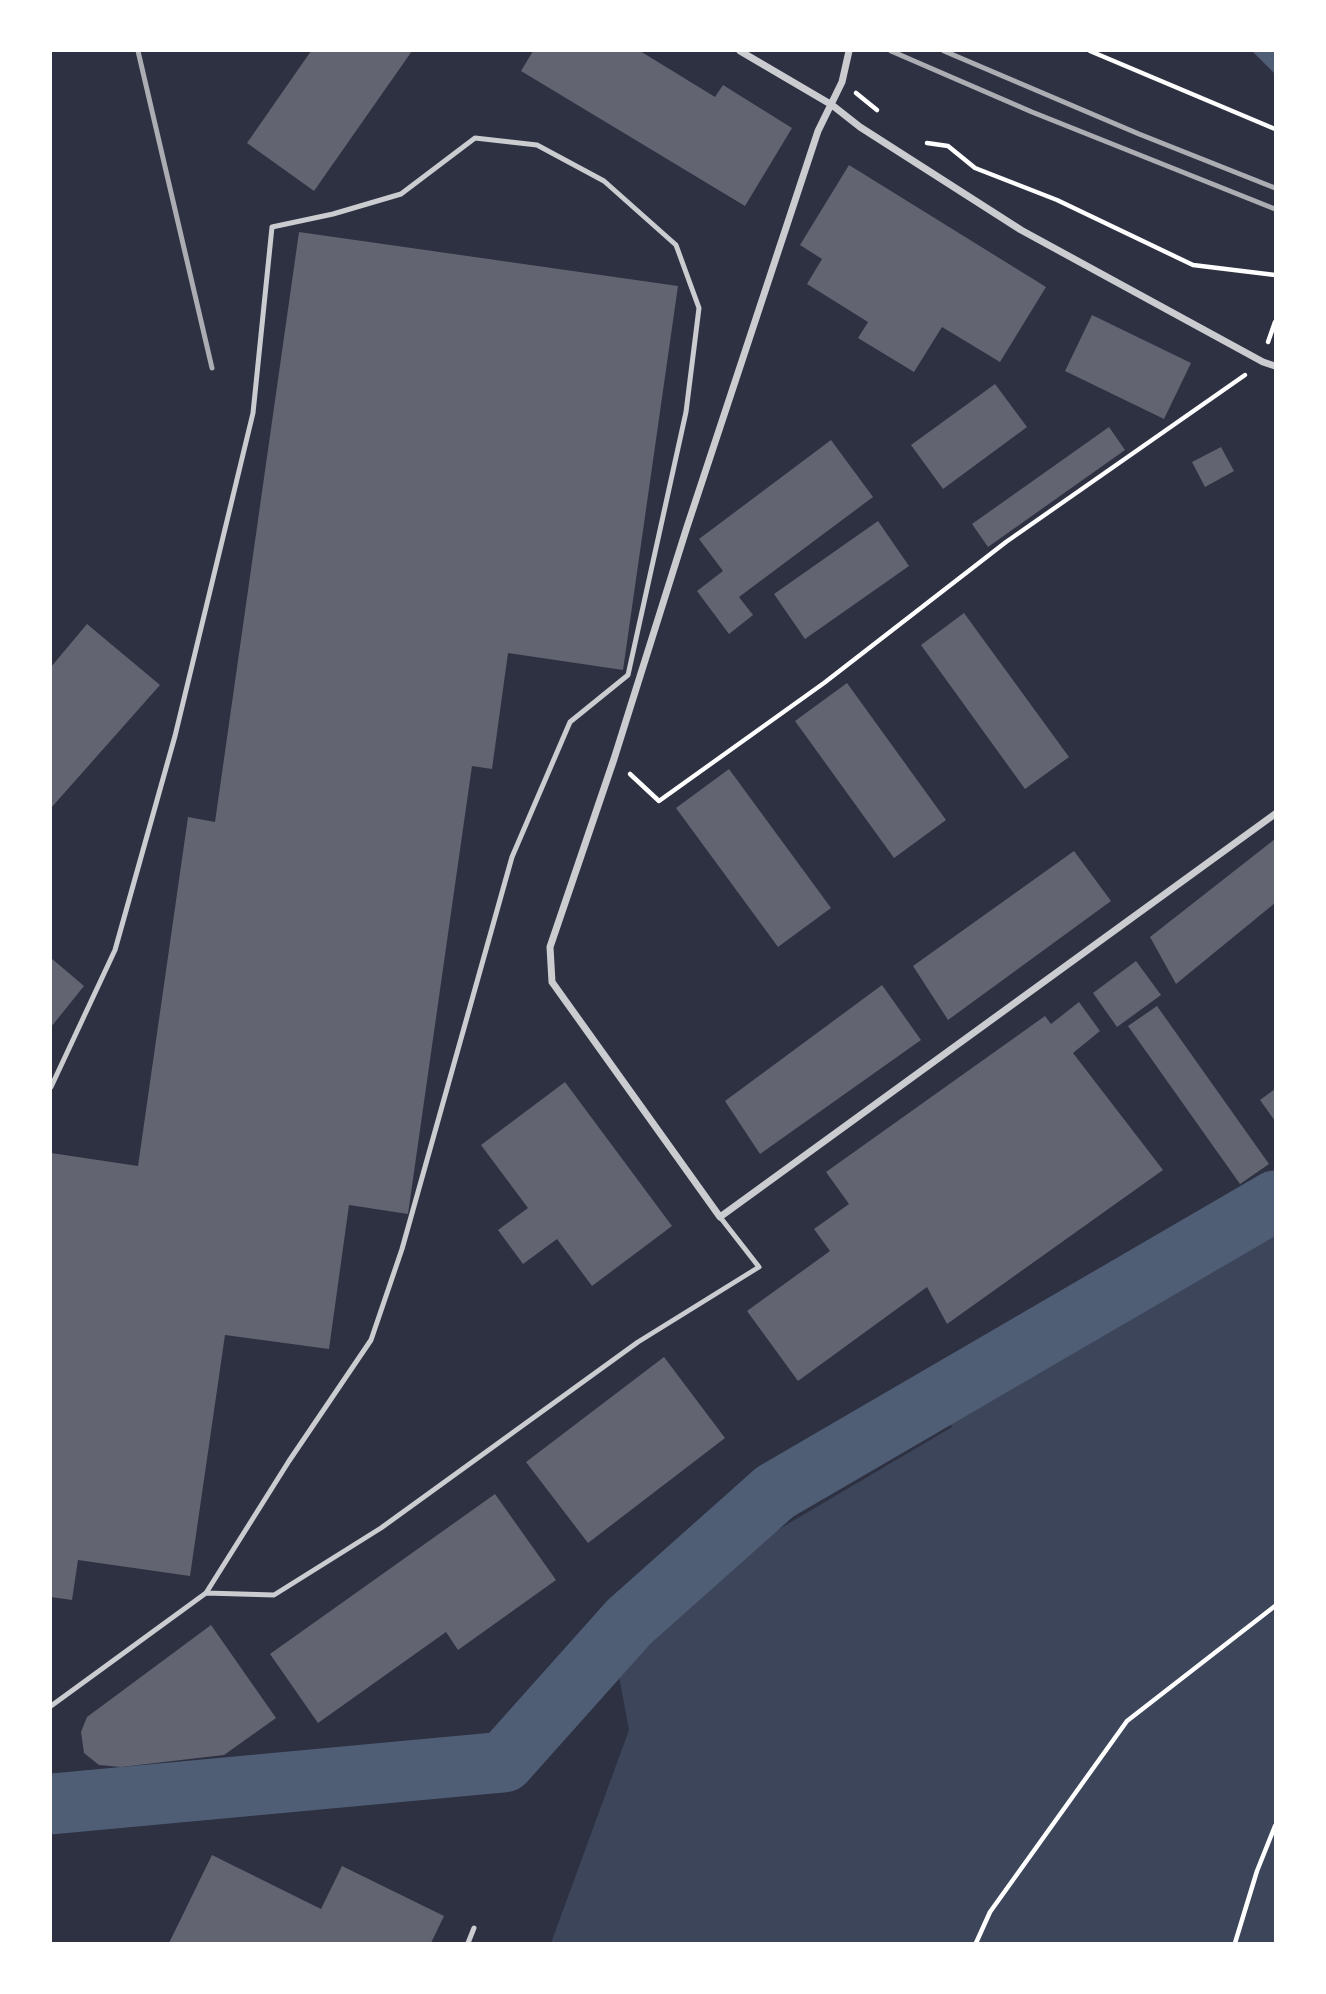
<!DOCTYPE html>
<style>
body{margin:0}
#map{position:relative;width:1326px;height:1994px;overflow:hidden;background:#2d3142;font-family:Overpass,sans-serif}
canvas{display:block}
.frame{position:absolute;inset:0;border:52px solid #fff;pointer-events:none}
</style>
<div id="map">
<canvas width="1326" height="1994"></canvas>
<div class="frame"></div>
</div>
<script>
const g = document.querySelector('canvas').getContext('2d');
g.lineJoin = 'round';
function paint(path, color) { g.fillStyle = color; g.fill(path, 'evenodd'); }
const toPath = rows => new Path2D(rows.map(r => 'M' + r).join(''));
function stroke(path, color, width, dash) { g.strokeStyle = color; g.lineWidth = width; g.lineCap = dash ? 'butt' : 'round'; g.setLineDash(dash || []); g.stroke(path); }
const green = toPath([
 [1275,1170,1275,1943,551,1943,629,1730,618,1671,708,1571,952,1427,933,1384,1122,1258,1240,1196]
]);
const water = toPath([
 [1252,51,1275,51,1275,74]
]);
const river = toPath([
 [51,1804,504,1762,629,1622,775,1492,1275,1201]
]);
const building = toPath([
 [311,51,412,51,314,191,247,143],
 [533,51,640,51,715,97,723,85,792,128,745,206,521,71],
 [849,165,1046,287,1000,362,942,327,914,372,858,338,868,322,807,284,822,259,800,245],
 [299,232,678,286,623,670,508,653,492,769,472,766,408,1214,349,1205,329,1349,225,1335,190,1576,78,1560,72,1600,51,1597,51,1153,138,1166,188,817,215,822],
 [1092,315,1191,363,1164,419,1065,371],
 [995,384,1027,427,943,489,911,445],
 [1109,427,1125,450,988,547,972,524],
 [831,440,873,497,739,597,753,615,729,634,697,591,723,571,699,539],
 [1221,447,1234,471,1205,487,1192,462],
 [878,521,909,566,805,639,774,594],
 [964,613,1069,757,1025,789,921,645],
 [87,624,160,685,51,808,51,667],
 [847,683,946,820,894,858,795,721],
 [729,769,831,908,778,947,676,808],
 [1275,839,1275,903,1176,984,1150,937],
 [1074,851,1111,901,948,1020,913,966],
 [51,958,84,986,51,1027],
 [1136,961,1161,995,1117,1027,1093,993],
 [882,985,921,1040,760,1154,725,1101],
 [1079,1002,1100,1031,1073,1053,1163,1170,947,1324,927,1287,798,1381,747,1311,830,1251,814,1229,849,1204,826,1172,1045,1016,1051,1024],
 [1157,1006,1269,1164,1240,1184,1128,1026],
 [565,1082,672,1226,592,1286,557,1239,523,1264,498,1230,528,1208,481,1145],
 [1275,1089,1275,1121,1260,1100],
 [664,1357,725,1438,588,1543,526,1462],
 [495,1494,556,1580,458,1650,446,1632,318,1723,270,1654],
 [211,1625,276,1718,224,1755,121,1767,99,1765,84,1753,81,1732,87,1717],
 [212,1855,321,1909,342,1866,444,1916,431,1943,169,1943]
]);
const path = toPath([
 [1090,51,1275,129],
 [856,93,877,110],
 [927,143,948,146,975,168,1057,200,1193,265,1275,275],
 [1268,342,1275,322],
 [630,774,659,801,824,683,1006,542,1245,375],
 [976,1943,990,1912,1127,1721,1275,1606],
 [1235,1943,1257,1871,1275,1826]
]);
const service = toPath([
 [51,1087,115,950,175,736,253,413,272,227,333,214,401,194,475,138,537,145,604,181,676,245,699,308,686,412,628,675,570,722,512,857,402,1249,371,1340,289,1461,206,1593,51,1706],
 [206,1593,274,1595,381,1528,638,1342,759,1267,720,1217],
 [468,1943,474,1928]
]);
const minor = toPath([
 [740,51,832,105,860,127,1021,230,1263,362,1275,366],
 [849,51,842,82,818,131,686,530,614,759,550,947,552,982,720,1217,1275,814]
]);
const rail = toPath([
 [138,51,212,368],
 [891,51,1032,112,1275,209],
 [944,51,1139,134,1275,188]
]);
paint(green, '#3c4559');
paint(water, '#4f5d75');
stroke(river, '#4f5d75', 61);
paint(building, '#626471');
stroke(path, '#fff', 4.5);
stroke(service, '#caccd0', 5);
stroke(minor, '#caccd0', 7);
stroke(rail, '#abadb3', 5);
</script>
